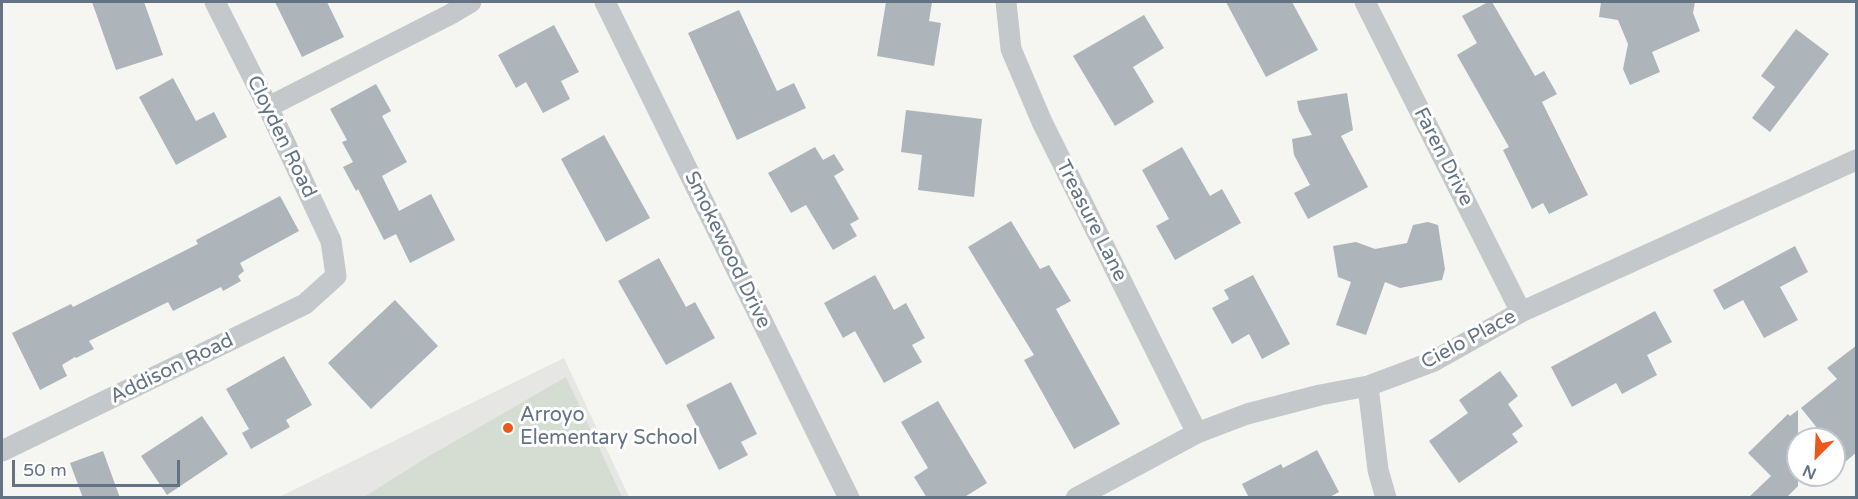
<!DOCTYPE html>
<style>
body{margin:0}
#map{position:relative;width:1858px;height:499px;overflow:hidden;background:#f5f5f1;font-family:"Varela Round",sans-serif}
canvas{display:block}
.frame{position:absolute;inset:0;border:3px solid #637384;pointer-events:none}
.north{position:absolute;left:1786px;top:427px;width:60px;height:60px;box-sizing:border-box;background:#fff;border:2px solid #c1c7ce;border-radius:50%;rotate:204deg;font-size:16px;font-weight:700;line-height:24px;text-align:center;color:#637384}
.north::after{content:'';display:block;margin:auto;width:21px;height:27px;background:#eb581b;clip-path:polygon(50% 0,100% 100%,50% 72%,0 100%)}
.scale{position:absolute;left:12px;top:460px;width:168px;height:27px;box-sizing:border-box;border:3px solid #637384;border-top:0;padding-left:8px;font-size:18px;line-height:21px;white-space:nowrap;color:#637384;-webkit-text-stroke:4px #fff;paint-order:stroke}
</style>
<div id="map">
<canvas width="1858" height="499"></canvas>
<div class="frame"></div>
<div class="north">N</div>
<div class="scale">50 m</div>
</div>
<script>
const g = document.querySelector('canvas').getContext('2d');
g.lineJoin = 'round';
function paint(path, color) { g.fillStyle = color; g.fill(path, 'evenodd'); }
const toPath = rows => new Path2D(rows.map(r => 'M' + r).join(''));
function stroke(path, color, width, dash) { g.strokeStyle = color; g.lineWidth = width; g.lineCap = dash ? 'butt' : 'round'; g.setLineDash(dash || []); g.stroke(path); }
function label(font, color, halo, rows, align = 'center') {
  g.font = font + ' "Varela Round",sans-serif'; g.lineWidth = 6; g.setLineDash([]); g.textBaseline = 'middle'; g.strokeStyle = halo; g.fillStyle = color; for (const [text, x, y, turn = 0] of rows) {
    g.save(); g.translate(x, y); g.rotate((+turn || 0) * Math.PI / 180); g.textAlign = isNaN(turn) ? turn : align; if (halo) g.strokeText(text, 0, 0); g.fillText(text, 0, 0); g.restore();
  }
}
const built = toPath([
 [564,358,629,497,277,498]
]);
const green = toPath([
 [566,377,622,497,364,497,424,459]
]);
const building = toPath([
 [92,2,144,2,163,55,116,70],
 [275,2,327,2,344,37,302,57],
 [886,2,932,2,929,21,941,23,934,66,877,56],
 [1226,2,1292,2,1318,50,1266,77],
 [1488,2,1492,2,1535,76,1544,71,1557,94,1542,102,1588,195,1549,214,1543,203,1532,209,1503,150,1509,147,1457,55,1477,43,1462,16],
 [1601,2,1695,2,1693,13,1700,31,1652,52,1660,72,1630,85,1623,69,1628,44,1618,20,1599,17],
 [739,10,777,91,794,83,806,108,737,140,688,33],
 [1144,15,1164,48,1133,67,1154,102,1115,126,1073,56],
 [554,25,579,72,561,81,570,99,543,113,526,82,516,88,498,55],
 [1796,29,1829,54,1770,132,1752,118,1775,87,1761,76],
 [173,78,196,121,214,112,227,137,176,165,139,97],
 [376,84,391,111,382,116,407,162,382,176,399,211,431,194,455,240,410,263,396,234,384,240,358,189,356,191,343,167,353,162,342,142,347,140,330,109],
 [1347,93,1353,130,1341,136,1368,187,1308,219,1294,193,1310,185,1294,155,1292,139,1312,135,1299,111,1297,101],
 [906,110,982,119,974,197,918,190,922,155,901,152],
 [604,135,650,218,606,242,561,159],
 [815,147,823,160,834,154,844,170,834,176,859,219,850,224,857,236,833,250,806,205,791,213,768,173],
 [1182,147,1210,196,1222,189,1241,223,1175,260,1156,226,1169,219,1142,170],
 [280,196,299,231,240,263,244,271,238,276,241,281,223,291,221,287,173,311,168,302,89,341,94,349,76,358,75,357,62,365,67,376,40,390,12,333,71,304,73,307,198,244,196,240],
 [1011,221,1040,269,1049,265,1071,301,1056,309,1120,424,1074,449,1024,360,1034,355,968,247],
 [1428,222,1438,225,1445,269,1442,280,1400,288,1385,282,1366,335,1336,325,1351,282,1338,277,1333,246,1356,242,1375,249,1407,243,1413,225],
 [1795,246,1808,272,1780,287,1798,320,1764,338,1743,300,1724,310,1713,290],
 [659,258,686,307,695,302,715,338,666,365,618,281],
 [875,275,894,310,906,303,925,338,912,345,922,362,884,383,855,331,843,338,824,303],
 [1253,275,1290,344,1262,359,1249,334,1232,344,1212,308,1229,299,1224,290],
 [395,300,438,346,371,409,328,363],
 [1655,311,1672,342,1647,355,1657,375,1622,394,1616,383,1572,407,1551,367],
 [1857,345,1857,452,1845,462,1834,449,1834,439,1826,439,1801,408,1837,379,1827,368],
 [284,356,312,405,286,420,290,427,251,449,242,433,249,429,226,389],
 [1500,371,1518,396,1508,404,1523,426,1512,434,1518,442,1459,483,1429,441,1468,413,1459,400],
 [731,382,757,434,741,442,748,455,719,470,686,405],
 [938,401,987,483,963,498,927,498,914,477,928,468,901,422],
 [1798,410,1798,486,1786,498,1748,498,1771,476,1748,453,1788,414,1790,416],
 [202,416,228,454,167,495,141,456],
 [1317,450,1339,492,1328,498,1249,498,1242,484,1281,464,1283,468],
 [103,451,120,498,83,498,70,463]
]);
const street = toPath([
 [605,2,849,498],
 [1006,2,1011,49,1042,122,1197,433],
 [1365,2,1521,312],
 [268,107,451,14,471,2],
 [1368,386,1378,470,1386,498],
 [2,451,305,304,336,276,331,241,268,107,215,2],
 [1076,498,1197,433,1247,414,1320,395,1368,386,1432,362,1521,312,1856,160]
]);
const markers = [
 [508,428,6,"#eb581b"]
];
const streetNames = [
 ["Cloyden Road",281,137,64],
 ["Faren Drive",1443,157,63],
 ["Treasure Lane",1091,221,63],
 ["Smokewood Drive",727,250,64],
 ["Cielo Place",1469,340,-28],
 ["Addison Road",172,369,-26]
];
const poiNames = [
 ["Arroyo",520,416],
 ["Elementary School",520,439]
];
paint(built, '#e6e7e5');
paint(green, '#d5ddd2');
paint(building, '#adb4ba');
stroke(street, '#c5c8cb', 21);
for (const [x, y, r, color] of markers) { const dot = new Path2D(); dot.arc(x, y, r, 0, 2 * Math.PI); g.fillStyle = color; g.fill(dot); stroke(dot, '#fff', 2); }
label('20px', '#637384', '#fff', streetNames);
label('20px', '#637384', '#fff', poiNames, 'left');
</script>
